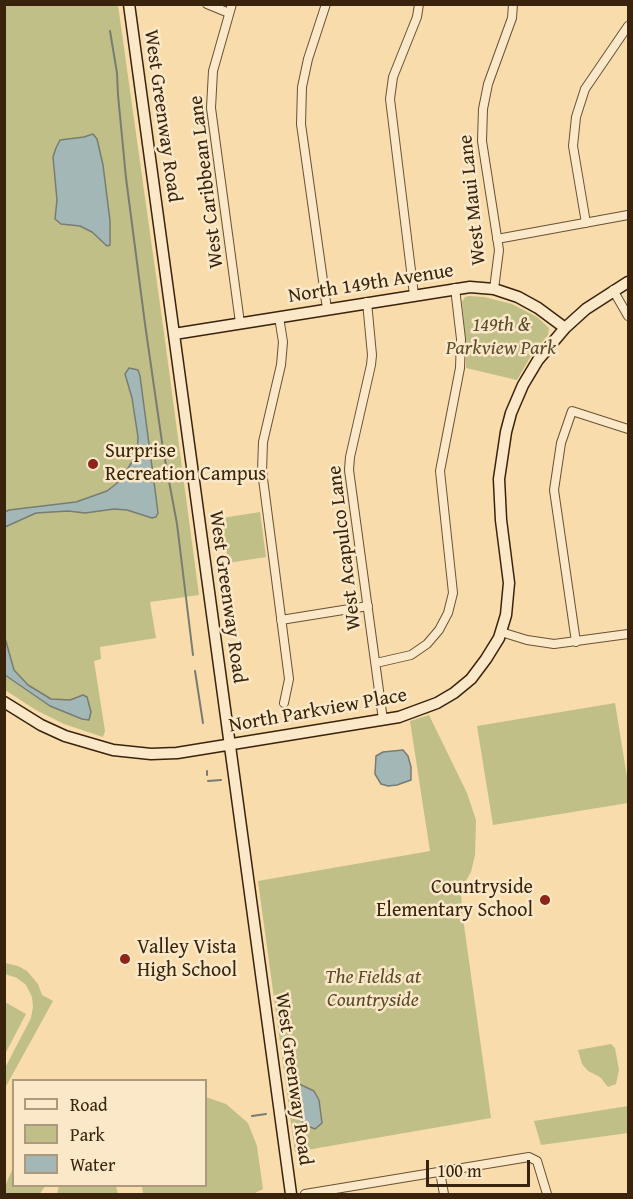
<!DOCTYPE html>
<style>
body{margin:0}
#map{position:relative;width:633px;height:1199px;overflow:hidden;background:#f8dcac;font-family:"Gentium Book Plus",serif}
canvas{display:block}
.frame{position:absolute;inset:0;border:6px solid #39230c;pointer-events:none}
.legend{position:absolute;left:12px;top:1079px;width:195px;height:108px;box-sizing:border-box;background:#fae8c9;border:2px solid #ad997d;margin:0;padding:8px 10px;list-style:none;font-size:18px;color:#39230c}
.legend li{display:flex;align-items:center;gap:12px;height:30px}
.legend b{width:30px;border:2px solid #ad997d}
.scale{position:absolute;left:426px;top:1160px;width:104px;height:27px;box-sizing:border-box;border:3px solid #39230c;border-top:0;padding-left:8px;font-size:18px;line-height:21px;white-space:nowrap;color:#39230c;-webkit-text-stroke:4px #fae8c9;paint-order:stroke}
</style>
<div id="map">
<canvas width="633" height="1199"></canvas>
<div class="frame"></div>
<ul class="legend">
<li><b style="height:8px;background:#fae8c9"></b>Road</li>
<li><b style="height:16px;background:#c0bf87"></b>Park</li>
<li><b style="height:16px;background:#a3b8b6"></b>Water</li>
</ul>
<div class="scale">100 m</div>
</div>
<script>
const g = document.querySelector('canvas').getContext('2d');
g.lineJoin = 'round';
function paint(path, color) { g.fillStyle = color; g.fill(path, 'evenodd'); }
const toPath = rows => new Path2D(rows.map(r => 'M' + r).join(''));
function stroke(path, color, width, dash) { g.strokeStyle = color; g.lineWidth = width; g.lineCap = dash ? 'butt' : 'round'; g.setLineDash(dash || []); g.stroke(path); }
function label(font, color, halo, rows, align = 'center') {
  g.font = font + ' "Gentium Book Plus",serif'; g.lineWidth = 5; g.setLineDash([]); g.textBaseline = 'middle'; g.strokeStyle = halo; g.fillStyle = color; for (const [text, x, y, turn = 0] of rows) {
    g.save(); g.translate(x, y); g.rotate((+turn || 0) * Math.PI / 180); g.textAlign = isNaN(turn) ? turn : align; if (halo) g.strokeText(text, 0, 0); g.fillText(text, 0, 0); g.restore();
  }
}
const green = toPath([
 [4,5,118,5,164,333,199,595,150,602,156,638,100,647,101,659,94,661,105,731,103,737,64,724,36,710,5,690],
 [469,296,484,297,512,304,537,317,549,328,548,335,532,354,517,380,466,368,466,345,462,302,465,297],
 [260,512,266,557,228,563,222,518],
 [615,703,628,783,628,803,493,825,477,726],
 [429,715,467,793,476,820,475,855,471,872,461,889,462,911,491,1118,295,1152,258,881,430,851,410,721],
 [5,963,18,966,27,971,38,984,42,995,53,1001,5,1088,5,1068,31,1018,33,1007,32,997,26,985,17,978,5,974],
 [5,1002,26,1014,5,1054],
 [611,1044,615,1048,619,1070,616,1084,608,1087,600,1077,588,1071,582,1064,578,1050],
 [206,1097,226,1104,248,1123,257,1146,263,1189,253,1194,143,1194,142,1186,206,1186],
 [628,1106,628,1133,541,1145,534,1121],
 [13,1168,14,1186,45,1186,40,1194,5,1194,5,1186],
 [59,1186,116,1186,118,1194,57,1194]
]);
const water = toPath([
 [93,134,97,139,103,165,110,221,110,245,107,246,92,232,80,226,61,224,55,219,57,200,53,157,56,148,60,140,84,137,93,134],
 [129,368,138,370,140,376,156,497,158,513,156,517,152,518,127,510,114,509,85,513,68,511,36,513,5,527,5,512,9,510,76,502,107,491,116,484,125,473,137,454,138,437,132,398,125,374,129,368],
 [5,638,14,670,28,685,51,699,70,700,83,695,87,697,91,712,89,720,82,719,50,706,5,675,5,638],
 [403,750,408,756,411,767,411,780,397,785,388,786,381,784,375,774,376,756,383,752,403,750],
 [297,1083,314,1091,319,1100,322,1123,315,1129,305,1125,302,1121,296,1085,297,1083]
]);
const stream = toPath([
 [110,31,117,73,118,95,126,178,145,324,163,449,177,524,193,655],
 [195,671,203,723],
 [207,775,207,771],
 [208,781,221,780],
 [252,1116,266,1114]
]);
const street = toPath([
 [207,4,229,13],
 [232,4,213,71,211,108,240,323],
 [326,4,308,59,302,87,301,124,327,309],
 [586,223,573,146,576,117,585,89,628,26],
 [497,239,628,215],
 [494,289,499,250,482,141,483,109,488,84,512,18,513,4],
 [613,290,628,316],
 [414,295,390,99,393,77,417,17,419,4],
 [367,302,372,355,371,365,350,457,349,470,383,720],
 [279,317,283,342,281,365,263,442,262,471,289,679,284,703],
 [281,620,368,606],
 [501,632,527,640,554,644,628,634],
 [576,642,554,490,561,443,572,411,628,429],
 [376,663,411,655,427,644,439,630,448,613,453,593,440,471,460,368,461,339,455,288],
 [440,1172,444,1194],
 [305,1194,529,1157,537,1161,547,1194]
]);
const secondary = toPath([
 [129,4,291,1194],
 [174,334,470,287,494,289,518,297,538,308,565,328],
 [4,702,41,725,65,736,113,750,151,754,177,753,399,717,437,703,454,693,471,679,486,659,499,638,506,615,509,583,501,520,499,479,506,432,511,413,523,385,538,360,565,328,586,309,628,282]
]);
const markers = [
 [93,464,6,"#8f2418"],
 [545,900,6,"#8f2418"],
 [125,959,6,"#8f2418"]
];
const streetNames = [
 ["West Greenway Road",162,116,82],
 ["West Caribbean Lane",207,182,-97],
 ["West Maui Lane",473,200,-96],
 ["North 149th Avenue",371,284,-9],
 ["West Acapulco Lane",345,548,-97],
 ["West Greenway Road",227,597,82],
 ["North Parkview Place",318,711,-10],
 ["West Greenway Road",293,1079,82]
];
const parkNames = [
 ["149th &",501,326],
 ["Parkview Park",501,349],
 ["The Fields at",373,978],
 ["Countryside",373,1001]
];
const poiNames = [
 ["Surprise",105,452],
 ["Recreation Campus",105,475],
 ["Countryside",533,888,"right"],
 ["Elementary School",533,911,"right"],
 ["Valley Vista",137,948],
 ["High School",137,971]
];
paint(green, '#c0bf87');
paint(water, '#a3b8b6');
stroke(water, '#797c72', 1.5);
stroke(stream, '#797c72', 2);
stroke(street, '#695134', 10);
stroke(secondary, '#39230c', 13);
stroke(street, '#fae8c9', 8);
stroke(secondary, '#fae8c9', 10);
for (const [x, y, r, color] of markers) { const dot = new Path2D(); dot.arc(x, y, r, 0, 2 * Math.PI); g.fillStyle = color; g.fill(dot); stroke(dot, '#fae8c9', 2); }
label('20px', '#39230c', '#fae8c9', streetNames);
label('italic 20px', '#5b4a2b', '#fae8c9', parkNames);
label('20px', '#39230c', '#fae8c9', poiNames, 'left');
</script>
